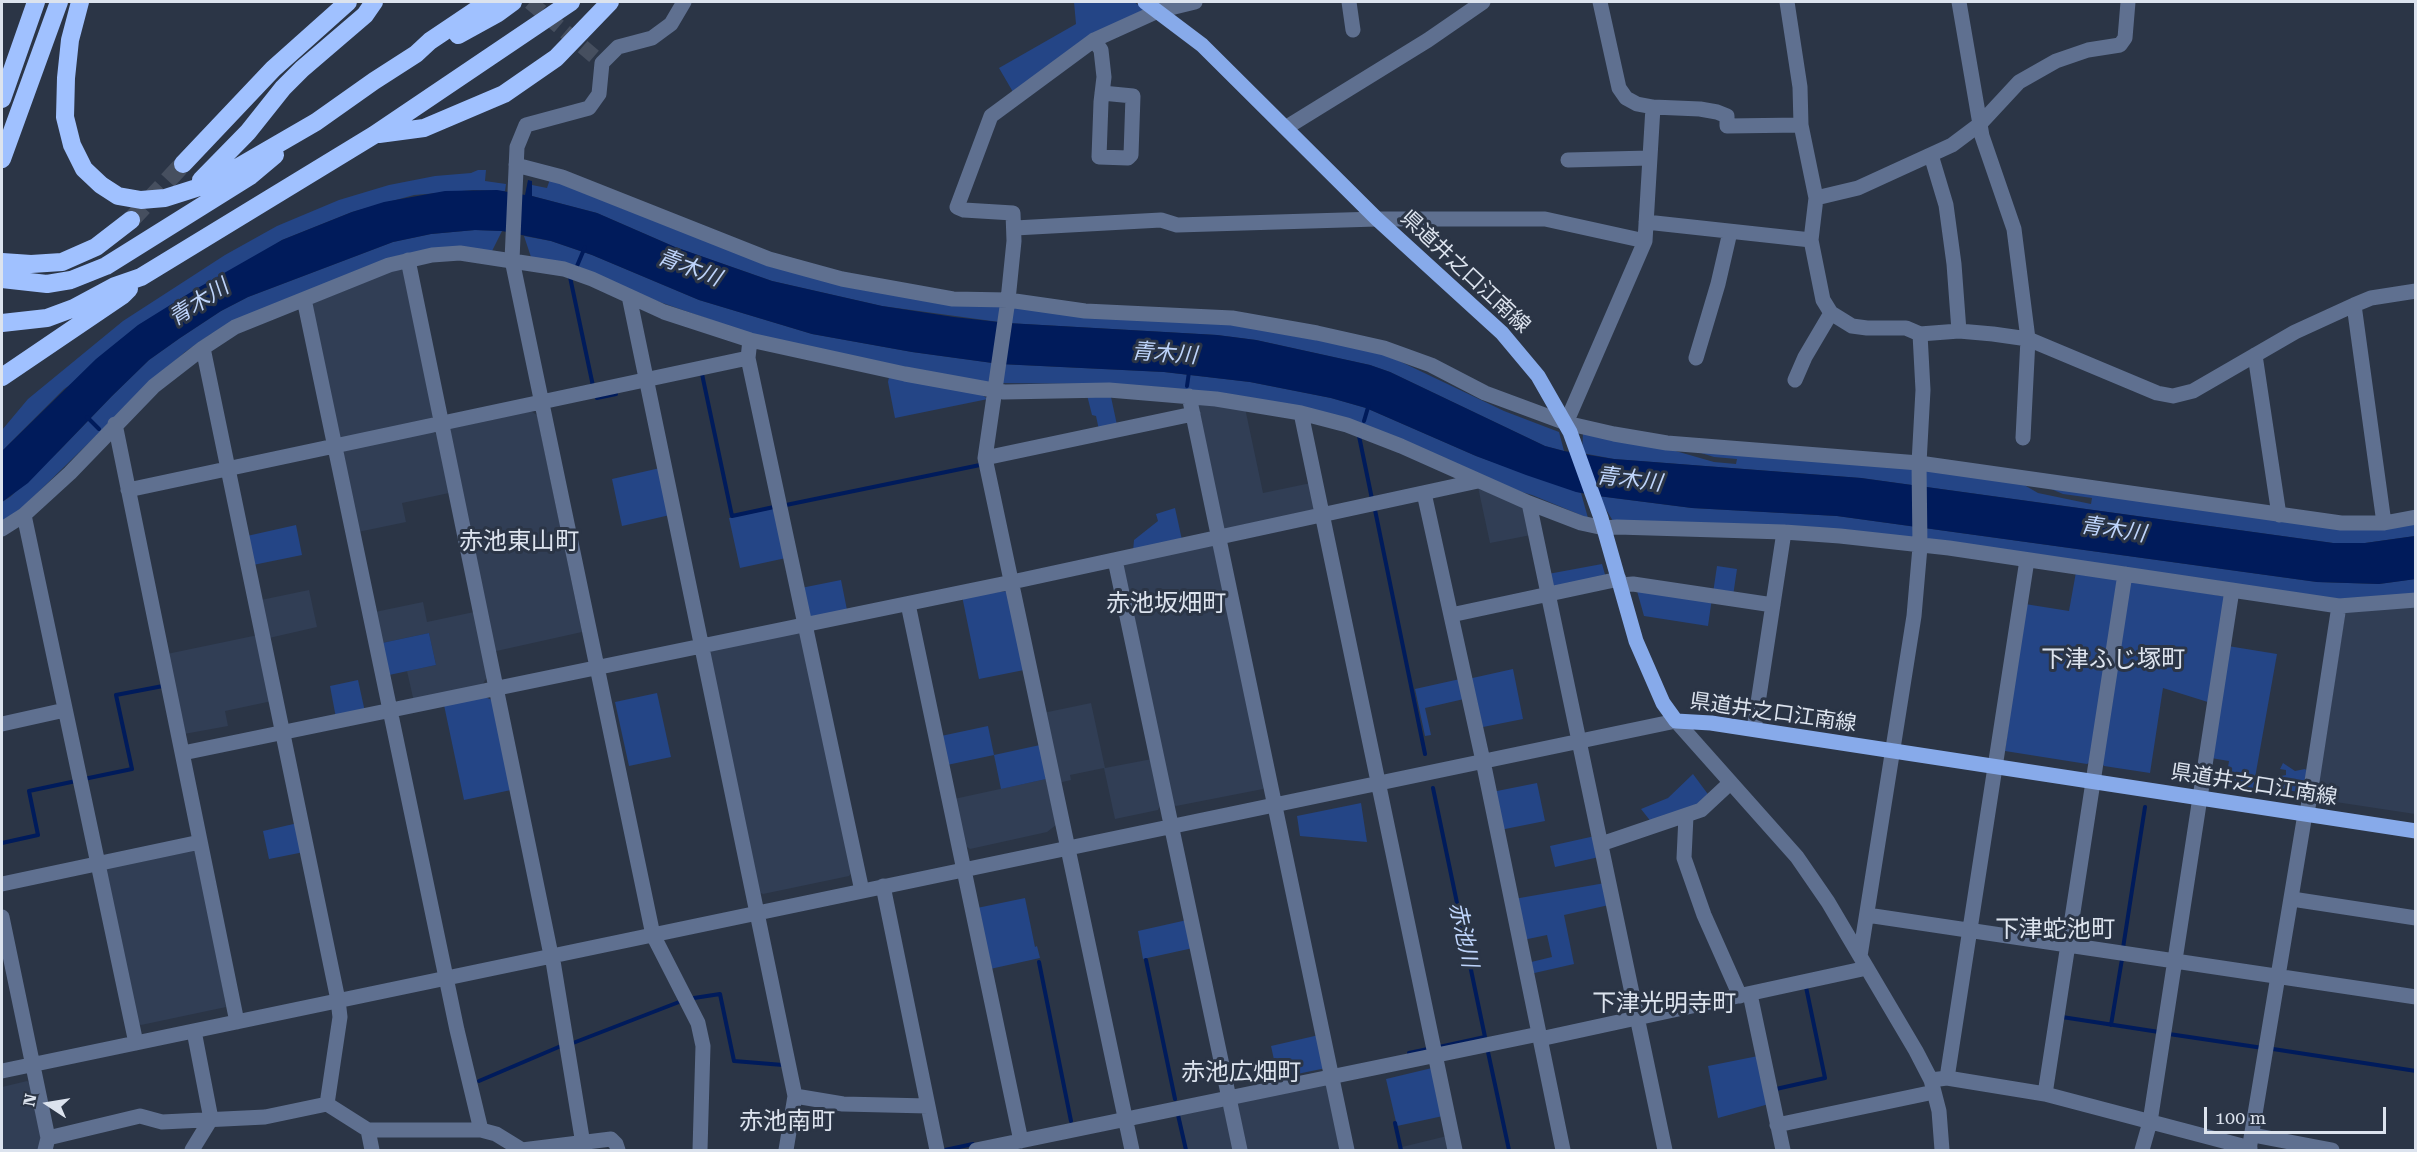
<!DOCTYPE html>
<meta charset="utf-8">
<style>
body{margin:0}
#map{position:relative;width:2417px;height:1152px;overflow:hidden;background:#2b3546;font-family:"Roboto Serif",serif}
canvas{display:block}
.frame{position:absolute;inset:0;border:3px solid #dce3ee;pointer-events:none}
.north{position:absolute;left:18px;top:1074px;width:60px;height:60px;-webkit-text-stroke:4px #2b3546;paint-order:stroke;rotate:282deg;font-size:16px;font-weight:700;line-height:24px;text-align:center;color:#dce3ee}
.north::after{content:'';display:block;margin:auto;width:21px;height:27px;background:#dce3ee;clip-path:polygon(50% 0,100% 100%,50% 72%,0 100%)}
.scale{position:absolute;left:2204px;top:1107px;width:182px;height:27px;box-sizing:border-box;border:3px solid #dce3ee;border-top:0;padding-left:8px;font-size:18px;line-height:21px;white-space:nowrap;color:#dce3ee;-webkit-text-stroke:4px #2b3546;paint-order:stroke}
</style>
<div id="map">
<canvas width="2417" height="1152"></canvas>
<div class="frame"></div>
<div class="north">N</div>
<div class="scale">100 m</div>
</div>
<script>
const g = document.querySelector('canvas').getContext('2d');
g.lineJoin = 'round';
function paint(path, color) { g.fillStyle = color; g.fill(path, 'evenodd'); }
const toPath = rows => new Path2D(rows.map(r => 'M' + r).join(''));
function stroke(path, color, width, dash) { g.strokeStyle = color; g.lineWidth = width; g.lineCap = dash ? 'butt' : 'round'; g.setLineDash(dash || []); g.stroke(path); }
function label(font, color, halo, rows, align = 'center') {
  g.font = font + ' "Roboto Serif","Noto Sans JP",serif'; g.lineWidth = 6; g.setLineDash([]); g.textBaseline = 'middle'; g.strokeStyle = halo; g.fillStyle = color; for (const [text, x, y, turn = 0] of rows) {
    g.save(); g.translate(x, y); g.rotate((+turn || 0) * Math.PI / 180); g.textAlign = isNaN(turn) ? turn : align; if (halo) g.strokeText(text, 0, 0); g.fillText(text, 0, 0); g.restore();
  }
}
const built = toPath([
 [398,268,404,271,435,415,429,421,344,440,337,435,311,307,313,300],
 [1201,403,1245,408,1263,493,1311,483,1316,507,1312,513,1228,531,1220,527,1196,408],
 [529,410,537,415,582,632,492,652,446,432,451,427],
 [430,431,437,434,449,493,402,503,406,522,358,532,342,455,346,449],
 [1478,487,1524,507,1531,535,1490,543],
 [1210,544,1216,548,1265,784,1263,789,1176,806,1170,803,1122,569,1126,562],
 [309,590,317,627,269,638,261,600],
 [423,602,427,622,474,612,488,676,480,688,414,702,407,671,436,665,429,633,382,643,375,612],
 [2415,604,2415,814,2316,799,2346,609],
 [795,631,803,635,852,872,849,876,763,894,757,891,708,655,712,649],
 [258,635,272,701,225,711,228,726,184,734,167,654],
 [1091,703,1105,768,1152,759,1161,804,1158,810,1115,819,1104,768,1070,775,1071,780,1058,783,1043,713],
 [1046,779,1056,825,1047,832,970,849,964,845,954,799],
 [192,848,199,853,226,1007,141,1025,135,1022,104,872,108,866],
 [27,1081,33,1085,45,1140,42,1150,2,1150,2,1087],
 [1324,1083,1330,1087,1343,1150,1244,1150,1235,1106,1239,1100],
 [1223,1105,1235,1150,1187,1150,1179,1111],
 [1447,1136,1450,1150,1402,1150,1402,1147]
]);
const green = toPath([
 [1074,2,1134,2,1147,11,1013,92,999,68,1076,24],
 [478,170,486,170,485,181,506,184,505,191,474,190,414,195,352,212,282,240,64,389,2,451,2,430,28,399,123,321,225,255,277,226,339,200,389,185,435,176,471,173],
 [550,179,765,262,1002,306,999,322,882,306,772,281,675,247,597,213,532,196,532,185,547,188],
 [475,230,502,231,492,251,462,247,211,334,185,352,149,384,22,508,2,522,2,502,10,497,59,451,112,396,149,360,180,338,221,311,248,297,393,242,431,234],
 [524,236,551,241,592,255,699,300,812,334,912,352,1000,364,1164,372,1250,382,1331,398,1366,408,1476,456,1581,493,1588,518,1532,495,1512,489,1392,437,1104,384,992,383,892,366,754,335,531,257],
 [1011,306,1234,322,1374,351,1395,359,1504,411,1559,432,1564,451,1545,446,1390,372,1370,365,1256,340,1217,335,1007,323],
 [889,377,979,393,988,399,895,418,888,382],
 [1087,395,1111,397,1117,425,1099,430,1096,416,1092,415],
 [1583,433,1665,448,1714,462,1736,464,1737,459,1714,457,1688,449,1915,467,2019,482,2038,493,2091,504,2092,498,2063,494,2044,486,2345,529,2415,521,2415,536,2365,543,2333,543,1861,478,1614,459,1582,453],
 [660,468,670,515,622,526,612,479],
 [1598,496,1692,508,1837,516,2317,582,2379,584,2415,579,2415,596,2342,602,1937,544,1613,521],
 [776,508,786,558,740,568,729,518],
 [1175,508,1182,540,1133,552,1134,540,1158,521,1156,514],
 [296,525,302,555,253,565,247,536],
 [1602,564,1606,578,1555,588,1548,574],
 [1717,566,1737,569,1733,596,1713,593],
 [2076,572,2116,578,2120,582,2092,761,2087,764,2005,751,2025,604,2069,611],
 [841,580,847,610,813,617,806,614,801,588],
 [2132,580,2227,597,2211,703,2163,688,2150,773,2104,766,2100,761,2127,584],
 [1008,591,1024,670,979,679,962,596],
 [1637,591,1712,598,1708,626,1644,616],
 [429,633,436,665,389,675,382,643],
 [2228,646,2277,654,2253,789,2210,782,2207,778,2208,771,2227,774,2229,761,2211,758],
 [1513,669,1523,719,1478,728,1468,679],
 [1460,679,1464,699,1425,708,1431,735,1425,736,1415,689],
 [358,680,365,712,336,718,330,686],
 [657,693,671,757,629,766,615,702],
 [485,697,492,700,511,790,464,800,444,705],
 [988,726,994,755,1040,745,1046,779,1001,789,994,755,947,765,941,736],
 [2283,763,2295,771,2305,769,2307,771,2305,788,2302,792,2282,790,2282,786,2276,777,2286,775,2286,770,2280,769],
 [1693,774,1710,797,1698,808,1652,823,1641,809,1668,798],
 [1537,783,1545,821,1500,830,1492,792],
 [1361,803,1367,842,1300,836,1297,816],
 [298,823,304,852,269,859,263,831],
 [1595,836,1599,857,1555,867,1550,846],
 [1605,883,1609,905,1564,915,1574,964,1530,974,1527,963,1552,957,1547,935,1523,940,1514,899],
 [1025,898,1035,947,1037,946,1040,958,990,969,977,908],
 [1187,920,1193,948,1143,959,1138,931],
 [1319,1035,1326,1068,1278,1078,1271,1046],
 [1758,1056,1769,1104,1718,1118,1708,1066],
 [1432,1068,1443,1116,1397,1126,1386,1079]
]);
const water = toPath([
 [528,180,532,181,532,196,597,213,675,247,772,281,882,306,954,317,1007,323,1217,335,1256,340,1370,365,1390,372,1545,446,1564,451,1614,459,1861,478,2333,543,2365,543,2415,536,2416,579,2379,584,2317,582,1837,516,1692,508,1598,496,1576,492,1526,475,1476,456,1366,408,1331,398,1250,382,1164,372,1000,364,912,352,812,334,699,300,592,255,551,241,502,231,475,230,431,234,393,242,248,297,221,311,180,338,149,360,112,396,28,483,2,502,2,451,96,359,138,325,196,289,282,240,352,212,384,202,445,191,497,190,525,195]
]);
const stream = toPath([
 [577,266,585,247],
 [570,277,593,386],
 [702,374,732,516,774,507],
 [1187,386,1189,372],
 [597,398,616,394],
 [87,417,99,429],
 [1364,421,1369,404],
 [1359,436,1372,499],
 [786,505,980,465],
 [1375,510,1425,754],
 [84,779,132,769,116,695,163,686],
 [1433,788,1485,1037,1439,1047],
 [2,843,38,835,29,791,76,781],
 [2123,948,2145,807],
 [1146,960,1175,1099],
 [1039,962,1071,1121],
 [694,998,720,994,734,1061,783,1065],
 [2062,1017,2159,1032],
 [2111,1025,2122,959],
 [2169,1034,2263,1048],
 [573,1043,679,1002],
 [2273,1049,2416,1071],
 [1488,1052,1509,1150],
 [1409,1053,1428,1049],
 [479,1081,561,1046],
 [1776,1089,1825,1078,1806,987],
 [1178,1115,1186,1150],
 [1395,1123,1401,1150],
 [945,1150,973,1144]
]);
const minorTunnel = toPath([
 [530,2,596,58]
]);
const highwayTunnel = toPath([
 [131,220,183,164]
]);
const minor = toPath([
 [684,2,671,24,652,38,618,47,602,63,599,94,589,108,526,125,517,147,512,260,653,935,698,1023,703,1046,700,1150],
 [1349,2,1353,30],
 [1600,2,1619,88,1626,98,1637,104,1653,107,1700,109,1717,112,1727,116,1727,126,1801,125],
 [1959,2,1982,136,2014,229,2028,339,2023,438],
 [1094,40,1101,50,1104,77,1101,102,1099,157,1128,158,1131,155,1133,96,1102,93],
 [1287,127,1428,40,1483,2],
 [1931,155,1946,205,1954,264,1959,331],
 [1568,160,1650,158],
 [516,165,562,177,769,259,842,279,953,299,1008,300,1085,311,1232,318,1317,333,1384,348,1431,365,1485,393,1566,423,1614,434,1667,443,1919,463,2341,523,2384,523,2416,517],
 [1816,198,1858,188,1952,145,1980,124,2019,82,2056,61,2088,50,2120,45,2125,38,2128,2],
 [1646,222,1811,240,1816,198,1801,125,1800,87,1787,2],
 [1015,228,1161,220,1177,225,1377,219,1545,219,1645,241],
 [1811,240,1823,300,1831,313,1852,326,1867,328,1906,328,1920,334,1959,331,1993,334,2028,339,2157,393,2173,396,2193,391,2295,332,2354,305,2371,298,2416,291],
 [408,260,551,955],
 [629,296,795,1096,786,1150],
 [304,299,457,1030,481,1130],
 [2354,305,2384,523],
 [203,348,338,1000,340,1017,327,1104],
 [2255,355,2279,515],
 [748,358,862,891],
 [1696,358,1718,284,1730,232],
 [1795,380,1805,357,1831,313],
 [1189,396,1347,1150],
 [1301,413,1455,1150],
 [1566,423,1645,241,1653,107],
 [115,424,237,1022],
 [985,458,1193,414],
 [128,490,748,358,750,340],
 [1424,493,1483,761,1563,1150],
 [1529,503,1665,1150],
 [24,515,136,1043],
 [2,529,24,515,70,473,154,386,203,348,235,327,389,265,432,255,460,253,564,269,592,279,664,312,750,340,905,374,1004,392,1109,390,1216,399,1301,413,1347,425,1401,446,1529,503,1581,523,1604,528,1617,527,1784,532,1840,536,1949,548,2339,606,2416,600],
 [1115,560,1240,1150],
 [1621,585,1633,584,1773,605],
 [908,604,1021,1141],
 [1451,615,1619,579],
 [2,724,65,710],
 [1754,729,1784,532],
 [183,753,1012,582,1478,481],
 [2307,814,2339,606],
 [1686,816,1684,858,1704,915,1740,996],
 [1601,844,1701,810,1730,783],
 [2,884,200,842],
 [883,886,937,1150],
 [2292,899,2416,918],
 [1867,915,2416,997],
 [2,917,48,1138],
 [552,955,583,1144],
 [1860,956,1914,616,1920,547,1919,463,1923,390,1920,334],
 [1750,994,1783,1150],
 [1540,1039,1867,968],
 [2,1071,1676,721,1797,857,1828,902,1916,1051,1931,1080,1939,1111,1942,1150],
 [1947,1078,2027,560],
 [1931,1080,1947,1078,2045,1094,2125,574],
 [2045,1094,2250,1148],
 [795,1096,843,1104,928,1106],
 [1777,1125,1934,1092],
 [368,1130,372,1150],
 [2253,1135,2332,1150],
 [45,1150,48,1138,140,1116,162,1122,265,1117,327,1104,368,1130,481,1130,496,1134,522,1150,611,1139,616,1144,618,1150],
 [192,1150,211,1119,194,1031],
 [976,1150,1539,1034],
 [1132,1150,985,458,1008,300,1014,241,1013,213,964,210,957,207,991,116,1094,40,1158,11,1195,2],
 [2142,1150,2150,1122,2232,590],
 [2249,1150,2305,814]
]);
const major = toPath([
 [1145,2,1202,45,1377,219,1502,333,1538,376,1570,432,1601,518,1636,641,1663,703,1676,721,1711,723,2416,831]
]);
const highway = toPath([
 [80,2,70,40,66,78,65,117,72,145,84,169,101,185,118,196,141,200,165,198,209,184,316,122,374,81,416,54,430,41,488,2],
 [458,35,498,13,513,2],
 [2,99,36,2],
 [379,134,424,128,504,94,556,58,610,2],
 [2,159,59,2],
 [183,164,273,69,348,2],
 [201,180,248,132,283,88,302,69,365,15,374,2],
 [2,262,31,264,62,262,96,247,131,220],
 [2,279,47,284,71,280,106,266,250,176,275,155],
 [2,323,47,318,74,308,115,286,141,277,374,135,571,2],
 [2,377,123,295,129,289]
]);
const streetNames = [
 ["県道井之口江南線",1465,272,43],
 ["県道井之口江南線",1773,713,8],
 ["県道井之口江南線",2254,785,9]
];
const waterNames = [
 ["青木川",689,268,21],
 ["青木川",199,303,-33],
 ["青木川",1164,354,4],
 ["青木川",1629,480,7],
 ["青木川",2113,530,8],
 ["赤池川",1463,935,78]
];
const quarterNames = [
 ["赤池東山町",519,542],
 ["赤池坂畑町",1166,604],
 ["下津ふじ塚町",2113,660],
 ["下津蛇池町",2055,930],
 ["下津光明寺町",1664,1004],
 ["赤池広畑町",1241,1073],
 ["赤池南町",787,1122]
];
paint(built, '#313e55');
paint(green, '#244586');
paint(water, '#001b5b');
stroke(stream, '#001b5b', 4);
stroke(minorTunnel, '#464f5f', 15, [15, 8]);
stroke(highwayTunnel, '#464f5f', 18, [18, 9]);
stroke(minor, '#5f7090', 15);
stroke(major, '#87aaea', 15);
stroke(highway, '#a0c1ff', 18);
label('21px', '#dce3ee', '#2b3546', streetNames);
label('italic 22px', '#bed4fb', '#2b3546', waterNames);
label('24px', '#dce3ee', '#2b3546', quarterNames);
</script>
